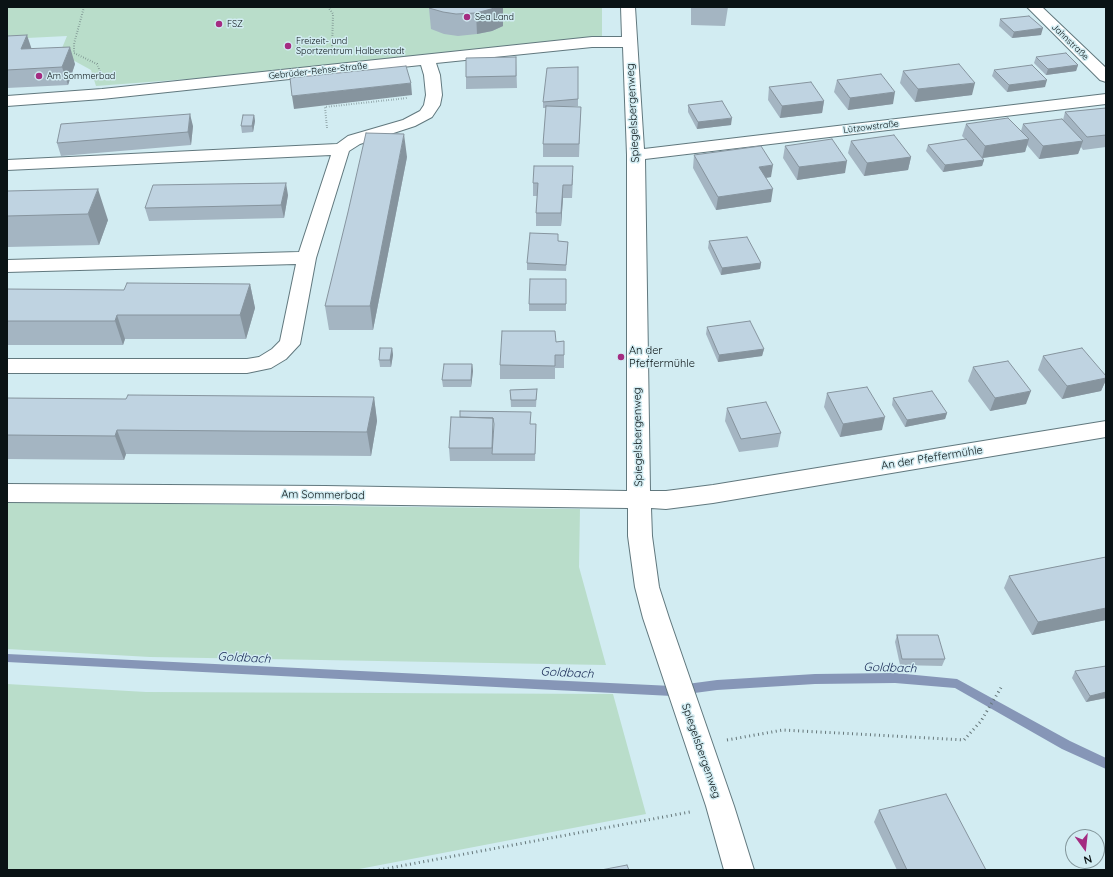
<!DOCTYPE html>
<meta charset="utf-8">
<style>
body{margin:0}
#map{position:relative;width:1113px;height:877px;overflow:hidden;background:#d2ecf2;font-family:Quicksand,sans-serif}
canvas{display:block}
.frame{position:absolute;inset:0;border:8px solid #0a1315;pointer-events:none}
.north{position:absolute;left:1065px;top:829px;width:40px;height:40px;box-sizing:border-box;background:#d2ecf2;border:1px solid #82959a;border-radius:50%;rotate:165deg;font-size:11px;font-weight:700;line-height:16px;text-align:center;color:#0a1315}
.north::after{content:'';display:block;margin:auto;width:14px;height:18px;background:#a42b81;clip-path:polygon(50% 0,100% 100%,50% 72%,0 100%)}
</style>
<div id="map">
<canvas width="1113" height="877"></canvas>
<div class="frame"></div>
<div class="north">N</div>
</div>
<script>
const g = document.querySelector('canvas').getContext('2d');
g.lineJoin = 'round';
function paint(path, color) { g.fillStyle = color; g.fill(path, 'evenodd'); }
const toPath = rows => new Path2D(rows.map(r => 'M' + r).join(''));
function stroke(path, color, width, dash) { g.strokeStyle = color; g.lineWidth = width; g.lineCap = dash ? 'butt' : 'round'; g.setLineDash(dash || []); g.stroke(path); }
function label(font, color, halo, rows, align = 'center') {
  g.font = font + ' Quicksand,sans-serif'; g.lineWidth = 3; g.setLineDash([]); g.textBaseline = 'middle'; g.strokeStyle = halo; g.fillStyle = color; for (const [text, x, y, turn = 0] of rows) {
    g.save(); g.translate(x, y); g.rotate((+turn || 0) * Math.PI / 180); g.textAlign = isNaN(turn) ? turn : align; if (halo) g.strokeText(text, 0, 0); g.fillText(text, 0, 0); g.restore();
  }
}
const green = toPath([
 [7,7,602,7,602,36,215,77,96,86,91,70,60,53,67,36,7,39],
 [7,502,580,509,579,567,606,665,150,657,7,649],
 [7,684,146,692,613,694,646,814,354,870,7,870]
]);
const stream = toPath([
 [7,654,672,686,717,680,815,674,895,673,957,679,1070,741,1106,758,1106,769,1062,749,955,688,895,683,815,684,717,690,672,696,7,662,7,654]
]);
const pathFar1 = toPath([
 [84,7,74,44,74,53,97,64,101,74],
 [328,7,333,14,332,49],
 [327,128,325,107,407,98]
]);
const path = toPath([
 [727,740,783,730,964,740,981,721,1002,686],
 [379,870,690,812]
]);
const street = toPath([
 [621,7,635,7,644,149,1106,94,1106,104,645,159,650,491,666,491,713,485,1106,421,1106,437,713,503,666,509,651,508,652,536,659,587,669,618,734,806,754,870,724,870,706,806,643,618,635,587,628,536,628,508,325,504,7,502,7,484,325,486,627,491,627,155,623,47,592,47,436,63,440,75,442,95,440,105,432,117,415,126,360,144,349,151,316,258,300,344,286,359,271,368,247,373,7,373,7,359,247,359,259,357,272,349,280,341,296,264,7,272,7,260,299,252,331,155,7,170,7,160,337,144,348,136,403,120,420,111,424,105,426,95,424,75,421,65,102,99,7,106,7,96,102,89,592,37,622,37,621,7],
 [1027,7,1042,7,1106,68,1106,82,1100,80,1027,7]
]);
const wall = toPath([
 [386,7,412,7,386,8],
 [503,7,503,26,492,31,477,34,458,36,444,34,431,29,429,8],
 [691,7,728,7,725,26,691,25],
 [1000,19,1041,35,1012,38,999,26],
 [7,36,32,49,75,64,68,85,7,88],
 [516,57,517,88,466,89,466,77],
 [1036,57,1078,65,1076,71,1046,75,1034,63],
 [578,67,578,106,566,107,581,107,579,157,543,157,543,144,546,108,543,108,543,102],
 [994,70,1045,87,1007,92,992,76],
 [903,71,972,95,915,102,900,83],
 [837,80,893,104,848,110,834,92],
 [769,87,824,101,822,113,780,118,768,100],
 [688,105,731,125,697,129,688,112],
 [1106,108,1106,147,1083,150,1081,147,1078,154,1039,159,1027,145,1025,152,983,158,984,160,982,166,943,172,926,151,928,145,965,139,962,136,966,124,1021,131,1023,124,1063,120,1065,112],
 [254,115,255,121,253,132,242,133,241,126],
 [193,126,191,145,61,156,57,143],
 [851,141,911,157,908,170,864,176,848,153],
 [785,146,845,173,797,180,783,158],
 [694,155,771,177,766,178,771,202,716,210,693,168],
 [407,157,373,330,329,330,325,306],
 [573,179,572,198,563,198,561,226,536,226,536,213,537,196,533,196,533,183],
 [7,191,108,220,99,245,7,247],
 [288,195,284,218,149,221,145,208],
 [558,241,568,242,566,271,527,270,527,263],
 [709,241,761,263,760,269,721,275,708,248],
 [566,279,566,311,529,311,529,304],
 [250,284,255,308,246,339,125,339,123,345,7,345,7,289,124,290],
 [707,327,764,349,762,356,718,362,706,334],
 [564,341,564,368,555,368,555,379,500,379,500,365,556,342],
 [392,348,393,355,391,367,380,367,379,360],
 [1043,356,1106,376,1106,380,1101,391,1062,399,1038,370],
 [472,364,473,371,471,387,443,387,442,380],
 [973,367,1026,404,990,411,968,381],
 [537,389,536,407,511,407,510,390],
 [827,393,882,430,840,437,824,407],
 [374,397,377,421,371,456,126,454,124,460,7,459,7,398,126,399],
 [893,398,947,413,945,419,905,427,892,405],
 [727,408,781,433,778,447,739,452,725,421],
 [531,424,536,424,535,461,450,461,449,448],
 [1106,557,1106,620,1032,635,1004,588,1009,576],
 [897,635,945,659,942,666,900,665,895,642],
 [1075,671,1106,698,1086,702,1072,678],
 [879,810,986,870,897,870,874,822]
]);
const shadedWall = toPath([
 [497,7,503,7,503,26,492,31,477,34,476,13],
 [1043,28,1041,35,1012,38,1014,32],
 [27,35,33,53,21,49],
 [70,47,75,64,68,85,62,67],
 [1078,65,1076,71,1046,75,1048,69],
 [1047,80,1045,87,1007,92,1009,85],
 [411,83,412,95,294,109,292,96],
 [975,83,972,95,915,102,918,89],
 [895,92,893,104,848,110,850,98],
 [824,101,822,113,780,118,782,106],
 [190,114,193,126,191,145,188,132],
 [254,115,255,121,253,132,252,126],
 [732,118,731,125,697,129,698,122],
 [404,134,407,157,373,330,370,306],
 [1029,139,1025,152,982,158,985,146],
 [1083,141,1078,154,1039,159,1043,146],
 [911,157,908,170,864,176,867,163],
 [984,160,982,166,943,172,945,165],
 [847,161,845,173,797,180,799,167],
 [773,165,771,177,757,179,759,167],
 [286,183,288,195,284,218,281,205],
 [563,185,563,198,561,226,561,213],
 [98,189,108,220,99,245,88,214],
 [773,189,771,202,716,210,718,197],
 [761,263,760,269,721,275,722,268],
 [250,284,255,308,246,339,240,315],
 [117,315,125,339,123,345,115,321],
 [392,348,393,355,391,367,390,360],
 [764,349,762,356,718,362,719,355],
 [472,364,473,371,471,387,471,380],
 [1106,378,1106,380,1101,391,1062,399,1067,386],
 [1031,391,1026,404,990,411,995,398],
 [374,397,377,421,371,456,367,432],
 [947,413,945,419,905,427,907,420],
 [885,417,882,430,840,437,843,424],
 [117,430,126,454,124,460,115,436],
 [1106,608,1106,620,1032,635,1038,622],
 [1106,692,1106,698,1086,702,1090,696]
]);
const building = toPath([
 [430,7,497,7,491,9,476,13,456,14,443,12,429,8,430,7],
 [1029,16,1043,28,1014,32,1000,19,1029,16],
 [27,35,21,49,70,47,62,67,7,70,7,36,27,35],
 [1066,53,1078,65,1048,69,1036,57,1066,53],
 [516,57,516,76,466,77,466,58,516,57],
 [959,64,975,83,918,89,903,71,959,64],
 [1032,65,1047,80,1009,85,994,70,1032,65],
 [406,66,411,83,292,96,290,78,406,66],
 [578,67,578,99,543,102,547,68,578,67],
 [881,74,895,92,850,98,837,80,881,74],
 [811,82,824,101,782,106,769,87,811,82],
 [722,101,732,118,698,122,688,105,722,101],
 [546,106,581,107,579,144,543,144,546,106],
 [1106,108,1106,135,1087,137,1065,112,1106,108],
 [190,114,188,132,57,143,61,124,190,114],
 [243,115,254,115,252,126,241,126,243,115],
 [1008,118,1029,139,985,146,966,124,1008,118],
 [1062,119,1083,141,1043,146,1023,124,1062,119],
 [366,133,404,134,370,306,325,306,348,212,366,133],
 [894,135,911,157,867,163,851,141,894,135],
 [832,139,847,161,799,167,785,146,832,139],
 [966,139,984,160,945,165,928,145,966,139],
 [761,146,773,165,759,167,773,189,718,197,694,155,761,146],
 [534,166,573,166,572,185,563,185,561,213,536,213,538,183,533,183,534,166],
 [286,183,281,205,145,208,153,185,286,183],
 [98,189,88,214,7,216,7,191,98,189],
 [530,233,558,234,558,241,568,242,566,265,527,263,530,233],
 [747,237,761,263,722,268,709,241,747,237],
 [530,279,566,279,566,304,529,304,530,279],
 [127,283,250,284,240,315,117,315,115,321,7,321,7,289,124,290,127,283],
 [750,321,764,349,719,355,707,327,750,321],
 [502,331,555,331,556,342,564,341,564,355,555,355,555,366,500,365,502,331],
 [380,348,392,348,390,360,379,360,380,348],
 [1082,348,1106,376,1106,378,1067,386,1043,356,1082,348],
 [1008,361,1031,391,995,398,973,367,1008,361],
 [444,364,472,364,471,380,442,380,444,364],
 [867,387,885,417,843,424,827,393,867,387],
 [537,389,536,400,511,400,510,390,537,389],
 [932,391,947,413,907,420,893,398,932,391],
 [128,395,374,397,367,432,117,430,115,436,7,435,7,398,126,399,128,395],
 [766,402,781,433,741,439,727,408,766,402],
 [460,411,531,412,530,424,536,424,535,454,492,454,494,424,493,418,460,417,460,411],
 [451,417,493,418,492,448,449,448,451,417],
 [1106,557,1106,608,1038,622,1009,576,1106,557],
 [897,635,938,635,945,659,902,659,897,635],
 [1106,666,1106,692,1090,696,1075,671,1106,666],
 [946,794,986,870,907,870,879,810,946,794],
 [627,865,629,870,601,870,627,865]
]);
const markers = [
 [467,17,4,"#a42b81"],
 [219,24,4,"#a42b81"],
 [288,46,4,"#a42b81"],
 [39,76,4,"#a42b81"],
 [621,357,4,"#a42b81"]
];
const farPoinames = [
 ["Sea Land",475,17],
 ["FSZ",227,24],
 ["Freizeit- und",296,41],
 ["Sportzentrum Halberstadt",296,51],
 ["Am Sommerbad",47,76]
];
const farStreetnames = [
 ["Jahnstraße",1070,42,44],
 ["Gebrüder-Rehse-Straße",318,71,-6],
 ["Lützowstraße",871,127,-7]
];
const streetNames = [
 ["Spiegelsbergenweg",633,113,-93],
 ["Spiegelsbergenweg",638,437,-91],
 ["An der Pfeffermühle",932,458,-9],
 ["Am Sommerbad",323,495,1],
 ["Spiegelsbergenweg",701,751,71]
];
const poiNames = [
 ["An der",629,351],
 ["Pfeffermühle",629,364]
];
const waterNames = [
 ["Goldbach",244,658,3],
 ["Goldbach",890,668,2],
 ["Goldbach",567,673,3]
];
paint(green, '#b9ddca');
paint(stream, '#8696b7');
stroke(street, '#61787e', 2);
stroke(pathFar1, '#657679', 2, [0.5, 2]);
stroke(path, '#657679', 3, [1, 3.5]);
paint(street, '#fff');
paint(wall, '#a4b5c2');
paint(shadedWall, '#86949e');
paint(building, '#bfd3e1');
stroke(building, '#86949e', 1);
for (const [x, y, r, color] of markers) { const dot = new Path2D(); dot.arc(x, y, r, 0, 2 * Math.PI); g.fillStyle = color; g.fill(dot); stroke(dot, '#d2ecf2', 1.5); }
label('9px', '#0a1315', '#d2ecf2', farPoinames, 'left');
label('9px', '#0a1315', '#d2ecf2', farStreetnames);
label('11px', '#0a1315', '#d2ecf2', streetNames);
label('11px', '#0a1315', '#d2ecf2', poiNames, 'left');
label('italic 12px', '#172854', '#d2ecf2', waterNames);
</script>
